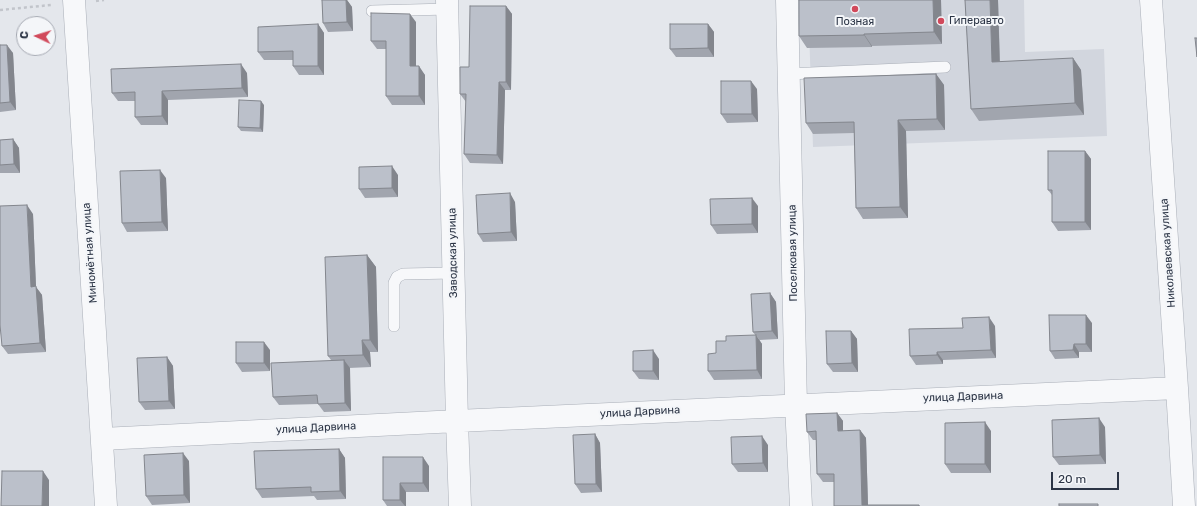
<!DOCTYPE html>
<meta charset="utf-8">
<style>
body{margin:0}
#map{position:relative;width:1197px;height:506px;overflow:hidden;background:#e4e7ec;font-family:Rubik,sans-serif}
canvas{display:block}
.north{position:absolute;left:16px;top:16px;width:40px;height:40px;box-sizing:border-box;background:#f4f6f9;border:1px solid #a4a8b1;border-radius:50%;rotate:274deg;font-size:11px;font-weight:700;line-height:16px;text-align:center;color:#2b3445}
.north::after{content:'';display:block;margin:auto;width:14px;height:18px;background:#d1495b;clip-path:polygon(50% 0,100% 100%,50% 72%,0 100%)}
.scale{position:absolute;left:1051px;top:472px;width:68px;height:18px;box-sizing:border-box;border:2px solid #2b3445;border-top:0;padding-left:5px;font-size:12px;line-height:14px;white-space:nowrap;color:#2b3445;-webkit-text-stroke:3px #f4f6f9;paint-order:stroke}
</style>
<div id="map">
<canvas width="1197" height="506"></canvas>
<div class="north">С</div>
<div class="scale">20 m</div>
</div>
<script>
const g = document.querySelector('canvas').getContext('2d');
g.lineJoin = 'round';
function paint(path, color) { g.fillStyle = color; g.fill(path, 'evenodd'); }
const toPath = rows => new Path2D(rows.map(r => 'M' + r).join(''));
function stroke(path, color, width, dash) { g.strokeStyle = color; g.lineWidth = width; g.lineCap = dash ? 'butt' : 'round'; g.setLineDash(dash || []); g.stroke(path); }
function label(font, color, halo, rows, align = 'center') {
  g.font = font + ' Rubik,sans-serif'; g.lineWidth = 4; g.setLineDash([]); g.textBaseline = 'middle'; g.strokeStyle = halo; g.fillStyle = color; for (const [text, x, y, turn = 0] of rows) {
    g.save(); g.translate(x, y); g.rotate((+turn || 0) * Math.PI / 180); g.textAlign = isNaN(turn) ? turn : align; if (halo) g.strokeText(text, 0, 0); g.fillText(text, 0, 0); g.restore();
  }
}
const built = toPath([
 [808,0,1024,0,1025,52,1104,49,1107,136,813,147]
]);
const path = toPath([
 [96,1,104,0],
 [0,10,51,5]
]);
const service = toPath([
 [372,11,448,9],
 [788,74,945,67],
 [394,326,394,283,397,277,403,274,453,273]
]);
const minor = toPath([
 [74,0,106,506],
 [447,0,457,421,460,506],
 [787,0,796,405,801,506],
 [1151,0,1177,388,1184,506],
 [102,439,457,421,1177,388]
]);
const wall = toPath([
 [322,0,347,0,352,7,353,31,328,32,323,23],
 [941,0,942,44,872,46,872,47,807,48,799,36],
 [965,0,998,0,1000,62,1073,58,1081,70,1084,115,979,121,971,109],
 [506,6,512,14,511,90,505,90,503,164,470,163,464,154,466,102,460,94,469,67],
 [416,22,416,66,425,75,425,105,392,105,386,96,386,49,377,49,371,41],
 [318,24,324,33,324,75,299,75,293,66,293,60,264,60,258,52],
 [708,24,714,32,714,57,676,57,670,49],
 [0,45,13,53,16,110,0,112],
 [247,73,248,97,168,100,168,125,141,125,135,117,135,101,118,101,112,93],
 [936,74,944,85,945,130,906,131,908,218,863,219,856,208,854,133,813,134,806,123],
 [757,89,758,122,727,123,721,114],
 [264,105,263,132,241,131,238,127],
 [13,139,19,148,20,173,0,173,0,140],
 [1085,151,1091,159,1091,230,1058,231,1052,222,1052,195,1048,190],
 [398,175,398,197,365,198,359,189],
 [166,178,168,231,127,232,122,223],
 [515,202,517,241,483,242,478,234],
 [758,206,758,233,717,234,711,225],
 [33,214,36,287,42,295,46,352,8,354,2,346],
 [367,255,376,267,378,352,370,352,371,367,349,368,351,411,324,412,318,404,279,405,273,397,331,360,328,356],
 [770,293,776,302,778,339,759,340,753,332],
 [1092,323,1092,352,1079,352,1079,358,1055,359,1050,351],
 [995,326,996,358,943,360,943,364,916,365,910,356,963,328],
 [851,331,857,339,858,372,833,372,827,364],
 [756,335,762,344,762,379,714,380,708,371,716,353,726,341],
 [270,350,270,371,242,372,236,363],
 [167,357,173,366,175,409,145,410,139,402],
 [659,359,659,380,639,379,633,371],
 [837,413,843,421,843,431,860,430,866,438,868,505,919,505,920,506,834,506,834,482,823,482,817,474,816,440,813,440,807,432],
 [1105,427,1106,464,1059,465,1053,457],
 [991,431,991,473,951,473,945,464],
 [595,434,600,443,602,492,581,493,575,484],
 [768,445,768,472,738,472,732,464],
 [339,449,345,458,346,499,317,500,314,496,262,498,256,489],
 [383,457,429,466,429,492,406,492,406,506,387,506,383,500],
 [189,461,190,503,152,505,146,496]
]);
const shadedWall = toPath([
 [346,0,347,0,352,7,353,31,347,22],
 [933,0,941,0,942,44,934,32],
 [990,0,998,0,1000,74,992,62],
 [506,6,512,14,511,90,506,82],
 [410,14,416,22,416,75,410,66],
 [318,24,324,33,324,75,318,66],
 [708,24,714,32,714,57,708,48],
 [864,34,872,46,872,47,864,35],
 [7,45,13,53,16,110,10,102],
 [1073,58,1081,70,1084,115,1075,103],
 [241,64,247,73,248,97,242,88],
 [419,66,425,75,425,105,419,96],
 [936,74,944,85,945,130,937,119],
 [751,81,757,89,758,122,752,114],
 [499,82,505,90,503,164,497,155],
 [162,91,168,100,168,125,162,116],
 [261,101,264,105,263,132,260,128],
 [898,120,906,131,908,218,900,207],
 [13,139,19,148,20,173,14,164],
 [1085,151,1091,159,1091,230,1085,222],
 [392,166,398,175,398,197,392,188],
 [160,170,166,178,168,231,162,222],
 [510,193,515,202,517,241,511,232],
 [752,198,758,206,758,233,752,224],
 [27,205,33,214,36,287,42,295,46,352,40,343,31,287],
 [367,255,376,267,378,352,370,340],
 [770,293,776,302,778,339,772,331],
 [1086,315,1092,323,1092,352,1086,344],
 [989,317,995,326,996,358,991,350],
 [851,331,857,339,858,372,852,363],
 [756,335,762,344,762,379,757,370],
 [362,340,370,352,371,367,363,355],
 [264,342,270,350,270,371,264,363],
 [1074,344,1079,352,1079,358,1073,350],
 [653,350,659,359,659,380,653,371],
 [937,352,943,360,943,364,937,355],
 [167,357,173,366,175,409,169,401],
 [344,360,350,368,351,411,345,403],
 [837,413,843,421,843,439,838,431],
 [1099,418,1105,427,1106,464,1100,455],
 [985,422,991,431,991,473,985,464],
 [860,430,866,438,868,506,862,505],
 [595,434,600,443,602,492,596,484],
 [762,436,768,445,768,472,763,463],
 [339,449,345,458,346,499,340,491],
 [183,453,189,461,190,503,184,495],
 [423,457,429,466,429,492,423,483],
 [43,471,49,480,49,506,42,506],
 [400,483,406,492,406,506,405,506,400,500]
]);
const building = toPath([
 [322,0,346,0,347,22,323,23,322,0],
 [799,0,933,0,934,32,864,34,864,35,799,36,799,0],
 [965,0,990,0,992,62,1073,58,1075,103,971,109,965,0],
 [470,6,506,6,506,82,499,82,497,155,464,154,466,94,460,94,460,67,469,67,470,6],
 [371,13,410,14,410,66,419,66,419,96,386,96,386,41,371,41,371,13],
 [318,24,318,66,293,66,293,51,258,52,258,27,318,24],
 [670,24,708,24,708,48,670,49,670,24],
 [1195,38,1197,38,1197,57,1195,38],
 [0,45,7,45,10,102,0,103,0,45],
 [241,64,242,88,162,91,162,116,135,117,135,92,112,93,111,69,241,64],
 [936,74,937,119,898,120,900,207,856,208,854,122,806,123,804,78,936,74],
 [721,81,751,81,752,114,721,114,721,81],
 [239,100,261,101,260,128,238,127,239,100],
 [13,139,14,164,0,165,0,140,13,139],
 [1048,151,1085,151,1085,222,1052,222,1052,190,1048,190,1048,151],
 [392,166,392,188,359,189,359,167,392,166],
 [160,170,162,222,122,223,120,171,160,170],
 [510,193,511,232,478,234,476,195,510,193],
 [752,198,752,224,711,225,710,199,752,198],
 [27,205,31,287,36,286,40,343,2,346,0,325,0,206,27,205],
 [367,255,370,340,362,340,363,355,328,356,325,257,367,255],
 [770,293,772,331,753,332,751,294,770,293],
 [1049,315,1086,315,1086,344,1074,344,1073,350,1050,351,1049,315],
 [989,317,991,350,937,352,937,355,910,356,909,329,963,328,962,318,989,317],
 [826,331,851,331,852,363,827,364,826,331],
 [756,335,757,370,708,371,708,354,716,353,716,341,726,341,726,336,756,335],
 [236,342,264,342,264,363,236,363,236,342],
 [653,350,653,371,633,371,633,351,653,350],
 [167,357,169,401,139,402,137,358,167,357],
 [344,360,345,403,318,404,317,395,273,397,271,363,344,360],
 [837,413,838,431,860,430,862,505,919,505,919,506,834,506,834,474,817,474,816,431,807,432,806,414,837,413],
 [1099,418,1100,455,1053,457,1052,420,1099,418],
 [985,422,985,464,945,464,945,423,985,422],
 [595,434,596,484,575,484,573,435,595,434],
 [762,436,763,463,732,464,731,437,762,436],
 [339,449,340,491,311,492,311,487,256,489,254,451,339,449],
 [183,453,184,495,146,496,144,455,183,453],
 [383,457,423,457,423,483,400,483,400,500,383,500,383,457],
 [2,471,43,471,42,506,1,506,2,471],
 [1059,504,1098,504,1098,506,1059,506,1059,504]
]);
const markers = [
 [855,9,4,"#d1495b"],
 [941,21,4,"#d1495b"]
];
const poiNames = [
 ["Гиперавто",949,21],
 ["Позная",855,22,"center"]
];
const streetNames = [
 ["Миномётная улица",90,253,-94],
 ["Заводская улица",453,253,-91],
 ["Поселковая улица",793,253,-91],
 ["Николаевская улица",1168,253,-94],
 ["улица Дарвина",963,397,-2],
 ["улица Дарвина",640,412,-3],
 ["улица Дарвина",316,428,-3]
];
paint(built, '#d2d6de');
stroke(service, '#a9aeb7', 12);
stroke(minor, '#a9aeb7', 23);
stroke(path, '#c2c5cb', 2.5, [3, 3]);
stroke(service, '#f7f8fa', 11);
stroke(minor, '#f7f8fa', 22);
paint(wall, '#a1a5ae');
paint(shadedWall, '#83868d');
paint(building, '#bbc0ca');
stroke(building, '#83868d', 1);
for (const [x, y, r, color] of markers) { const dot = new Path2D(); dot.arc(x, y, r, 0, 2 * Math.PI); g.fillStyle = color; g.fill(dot); stroke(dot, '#f4f6f9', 1.5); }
label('11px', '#2b3445', '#f4f6f9', poiNames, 'left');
label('11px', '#2b3445', '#f4f6f9', streetNames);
</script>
